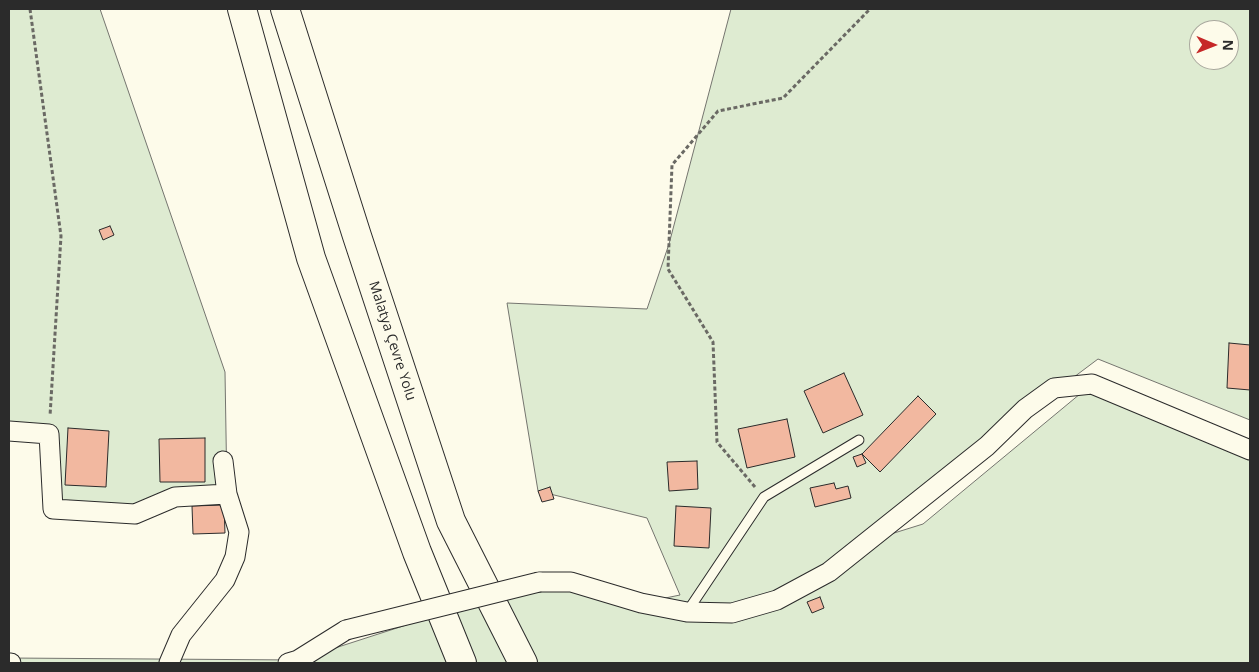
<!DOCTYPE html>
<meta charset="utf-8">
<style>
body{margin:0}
#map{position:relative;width:1259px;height:672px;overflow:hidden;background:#fdfbea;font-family:"Open Sans",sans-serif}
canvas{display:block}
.frame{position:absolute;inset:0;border:10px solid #2b2b2b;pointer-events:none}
.north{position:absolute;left:1189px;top:20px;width:50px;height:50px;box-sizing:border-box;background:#fdfbea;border:1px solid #a9a89e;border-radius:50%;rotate:91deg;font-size:14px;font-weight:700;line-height:20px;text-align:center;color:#2b2b2b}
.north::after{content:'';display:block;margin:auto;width:18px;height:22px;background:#c62828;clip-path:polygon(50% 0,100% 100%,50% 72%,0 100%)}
</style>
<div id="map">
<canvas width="1259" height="672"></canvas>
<div class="frame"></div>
<div class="north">N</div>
</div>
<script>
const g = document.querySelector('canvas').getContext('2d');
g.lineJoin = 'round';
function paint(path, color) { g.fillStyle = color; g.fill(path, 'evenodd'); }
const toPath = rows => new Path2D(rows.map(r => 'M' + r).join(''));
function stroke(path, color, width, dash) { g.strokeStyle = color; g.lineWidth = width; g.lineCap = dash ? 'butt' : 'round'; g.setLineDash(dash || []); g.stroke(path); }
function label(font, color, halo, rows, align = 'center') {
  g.font = font + ' "Open Sans",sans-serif'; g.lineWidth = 4; g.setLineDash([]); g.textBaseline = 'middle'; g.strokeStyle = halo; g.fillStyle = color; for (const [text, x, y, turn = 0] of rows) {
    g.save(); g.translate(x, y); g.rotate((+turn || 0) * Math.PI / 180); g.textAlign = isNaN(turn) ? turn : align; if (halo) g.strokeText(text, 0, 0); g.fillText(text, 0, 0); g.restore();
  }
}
const green = toPath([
 [9,9,100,9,225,372,227,494,88,511,53,509,49,434,9,431,9,9],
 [731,9,1250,9,1250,420,1098,359,846,548,923,524,1092,384,1250,455,1250,663,9,663,9,658,298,660,539,582,641,603,680,595,647,518,538,491,507,303,647,309,669,244,731,9],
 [1199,30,1229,30,1229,60,1199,60,1199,30]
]);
const building = toPath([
 [110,226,114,235,103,240,99,230,110,226],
 [1229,343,1250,345,1250,390,1227,388,1229,343],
 [844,373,863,415,823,433,804,391,844,373],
 [918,396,936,414,880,472,862,454,918,396],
 [787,419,795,457,747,468,738,429,787,419],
 [68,428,109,431,106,487,65,485,68,428],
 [205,438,205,482,160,482,159,439,205,438],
 [862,454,866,463,857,467,853,457,862,454],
 [697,461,698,489,669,491,667,462,697,461],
 [834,483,836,489,848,486,851,498,815,507,810,488,834,483],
 [550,487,554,499,542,502,538,491,550,487],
 [224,505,225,533,193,534,192,506,224,505],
 [676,506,711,508,709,548,674,546,676,506],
 [820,597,824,608,812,613,807,602,820,597]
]);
const path = toPath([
 [30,9,61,236,50,416],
 [755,487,717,442,713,342,668,269,672,165,718,111,783,98,870,9]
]);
const lane = toPath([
 [687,612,764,497,859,440]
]);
const street = toPath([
 [9,431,49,434,53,509,135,514,175,497,227,494],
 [539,582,571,582,641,603,687,612,732,613,777,600,829,572,987,446,1025,409,1054,388,1092,384,1250,450],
 [9,663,11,663],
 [169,663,181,635,225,580,235,557,239,532,227,494,223,461],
 [288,663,298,660,346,630]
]);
const highway = toPath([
 [242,9,311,258,417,552,462,663],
 [285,9,357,236,451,521,523,663]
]);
const streetBridge = toPath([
 [346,630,539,582]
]);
const streetNames = [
 ["Malatya Çevre Yolu",392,341,72]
];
paint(green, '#deebd1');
stroke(green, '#74746e', 1);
paint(building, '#f2b8a0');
stroke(building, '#2b2b2b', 1);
stroke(lane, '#2b2b2b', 11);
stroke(street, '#2b2b2b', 21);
stroke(highway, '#2b2b2b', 30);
stroke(path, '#6a6964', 3, [4, 2.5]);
stroke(lane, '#fdfbea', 9);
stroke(street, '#fdfbea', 19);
stroke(highway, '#fdfbea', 28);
stroke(streetBridge, '#2b2b2b', 21, []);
stroke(streetBridge, '#fdfbea', 19);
label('14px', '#2b2b2b', '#fdfbea', streetNames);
</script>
